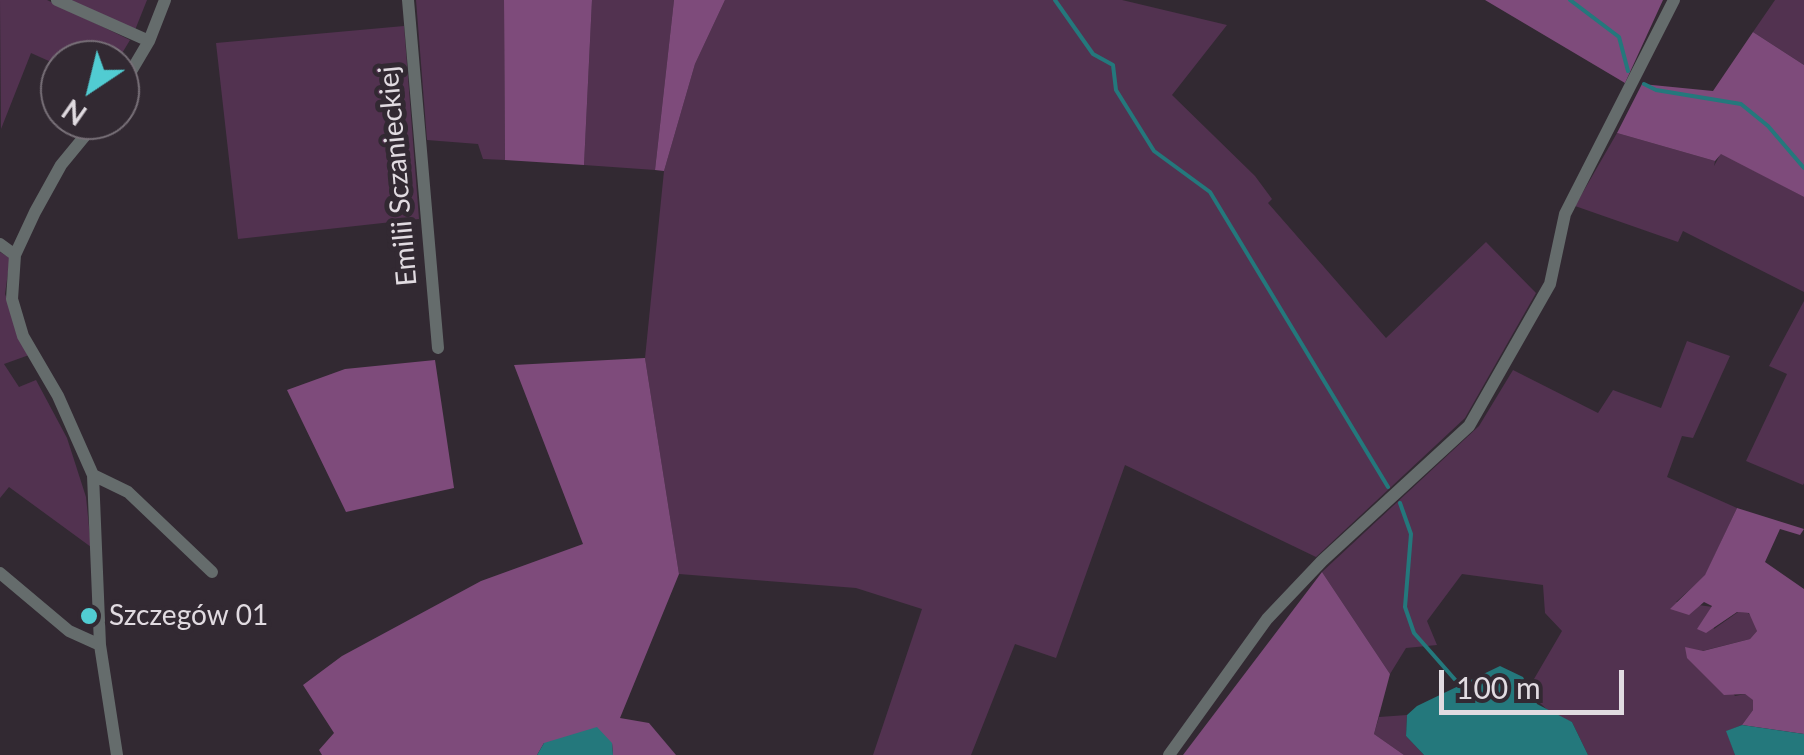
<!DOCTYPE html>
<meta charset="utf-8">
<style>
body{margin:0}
#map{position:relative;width:1804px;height:755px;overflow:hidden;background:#322932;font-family:Lato,sans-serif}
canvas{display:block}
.north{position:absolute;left:40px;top:40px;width:100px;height:100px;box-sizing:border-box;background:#322932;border:2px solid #787078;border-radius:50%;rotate:215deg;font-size:28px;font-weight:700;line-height:40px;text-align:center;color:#e1dbe1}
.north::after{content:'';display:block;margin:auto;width:35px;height:45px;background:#51ccd2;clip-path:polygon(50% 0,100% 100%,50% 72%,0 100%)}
.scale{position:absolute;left:1439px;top:670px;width:185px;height:45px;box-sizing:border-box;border:5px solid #e1dbe1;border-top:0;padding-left:12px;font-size:30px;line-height:35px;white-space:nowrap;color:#e1dbe1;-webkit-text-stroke:8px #322932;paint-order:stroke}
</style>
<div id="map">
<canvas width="1804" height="755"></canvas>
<div class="north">N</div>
<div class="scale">100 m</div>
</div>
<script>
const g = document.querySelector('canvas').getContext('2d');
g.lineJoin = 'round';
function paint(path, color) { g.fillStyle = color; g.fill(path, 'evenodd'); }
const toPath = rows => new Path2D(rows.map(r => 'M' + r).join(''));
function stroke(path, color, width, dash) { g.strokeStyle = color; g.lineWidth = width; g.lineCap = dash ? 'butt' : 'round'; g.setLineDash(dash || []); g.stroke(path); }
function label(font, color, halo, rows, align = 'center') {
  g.font = font + ' Lato,sans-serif'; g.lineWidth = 10; g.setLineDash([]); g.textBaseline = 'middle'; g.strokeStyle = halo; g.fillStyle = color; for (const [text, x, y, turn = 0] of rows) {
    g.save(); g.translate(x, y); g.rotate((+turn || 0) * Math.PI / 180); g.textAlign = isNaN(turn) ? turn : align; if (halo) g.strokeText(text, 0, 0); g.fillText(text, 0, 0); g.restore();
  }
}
const green = toPath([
 [0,0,47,0,130,40,118,60,60,60,60,66,31,53,1,129],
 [66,0,147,0,135,30],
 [416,0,504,0,505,160,483,159,478,144,427,140],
 [592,0,674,0,655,170,584,165],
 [725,0,1122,0,1227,25,1172,95,1255,176,1272,199,1268,203,1386,338,1486,242,1536,293,1465,418,1316,557,1125,465,1056,658,1015,644,971,755,873,755,922,609,856,588,679,574,645,358,664,171,695,64],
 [1775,0,1804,0,1804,65,1753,32],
 [404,26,419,219,238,239,216,43],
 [1617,133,1715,161,1714,166,1721,153,1804,197,1804,292,1683,231,1678,242,1575,206],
 [0,252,10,258,5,294,29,355,4,364,19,387,36,380,67,438,86,497,91,547,9,487,0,498],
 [1804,301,1804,483,1803,485,1746,461,1787,374,1769,366],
 [1687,341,1730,356,1693,438,1682,436,1667,477,1737,508,1705,576,1676,602,1713,607,1709,615,1714,629,1738,612,1748,613,1756,621,1757,631,1750,639,1702,651,1735,696,1745,694,1754,700,1753,710,1742,725,1727,731,1735,755,1588,755,1572,722,1554,716,1527,691,1562,631,1545,613,1543,585,1462,574,1427,621,1437,645,1406,648,1390,674,1322,572,1479,426,1513,370,1598,413,1613,390,1661,408],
 [1407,715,1406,736,1424,755,1404,755,1374,734,1379,717]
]);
const forest = toPath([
 [504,0,592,0,584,165,505,160],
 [674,0,725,0,695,64,664,171,655,170],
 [1485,0,1663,0,1625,83],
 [1753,32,1804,65,1804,197,1721,154,1715,161,1617,133,1642,84,1713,91],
 [645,358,679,574,620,718,649,723,676,755,613,755,612,743,544,743,537,755,322,755,319,750,334,733,303,685,342,656,481,581,583,544,514,365],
 [435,360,454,488,346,512,287,390,345,369],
 [1737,508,1804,529,1800,535,1780,529,1765,562,1804,589,1804,734,1742,725,1753,710,1753,700,1745,694,1724,695,1687,658,1685,647,1703,651,1750,639,1757,631,1749,613,1737,612,1706,633,1697,629,1712,606,1704,602,1689,615,1670,609,1705,575],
 [1322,572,1390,674,1374,734,1404,755,1183,755]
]);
const water = toPath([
 [1500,666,1523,677,1537,704,1572,722,1588,755,1424,755,1406,736,1407,715,1417,706],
 [1742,725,1804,734,1804,755,1735,755,1726,731],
 [597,727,612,743,613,755,537,755,544,743]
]);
const stream = toPath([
 [1055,0,1093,54,1113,65,1116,90,1154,151,1210,192,1388,487],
 [1570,0,1619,37,1628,71],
 [1644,84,1656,90,1741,104,1768,126,1804,168],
 [1400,503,1411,534,1405,607,1414,633,1458,683]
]);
const minor = toPath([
 [57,0,149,41],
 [408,0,438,348],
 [120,90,149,41,165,0],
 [98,120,61,165,35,212,15,255,12,299,23,336,58,396,93,475,100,645,117,755],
 [0,244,15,255],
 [93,475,128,492,212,572],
 [0,573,69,631,100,645],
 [1169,755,1267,619,1322,561,1469,426,1550,284,1565,214,1674,0]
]);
const markers = [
 [89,616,10,"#51ccd2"]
];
const streetNames = [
 ["Emilii Sczanieckiej",398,176,-95]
];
const poiNames = [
 ["Szczegów 01",109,616]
];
paint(green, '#523250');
paint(forest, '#7e4b7b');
paint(water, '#24787c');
stroke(stream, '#24787c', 4);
stroke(minor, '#656c6c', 12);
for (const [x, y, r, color] of markers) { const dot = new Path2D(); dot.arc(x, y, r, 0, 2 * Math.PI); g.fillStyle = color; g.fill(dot); stroke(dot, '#322932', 4); }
label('28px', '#e1dbe1', '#322932', streetNames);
label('28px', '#e1dbe1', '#322932', poiNames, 'left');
</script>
